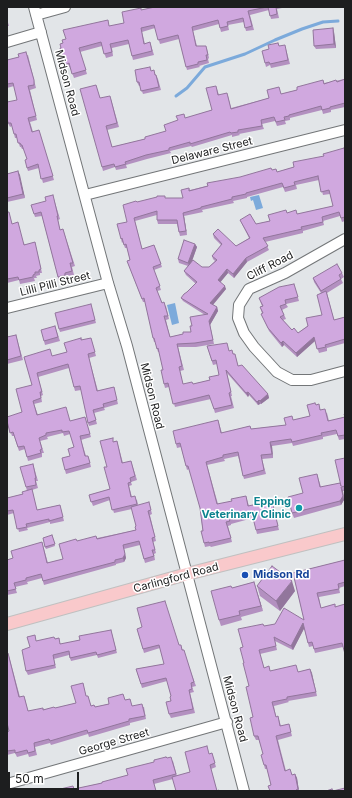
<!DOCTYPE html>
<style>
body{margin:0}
#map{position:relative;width:352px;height:798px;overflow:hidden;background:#e2e5e8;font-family:Inter,sans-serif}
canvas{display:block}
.frame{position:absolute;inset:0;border:8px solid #1d1e1f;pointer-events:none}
.scale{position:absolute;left:8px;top:772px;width:71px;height:18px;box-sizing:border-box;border:2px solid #1d1e1f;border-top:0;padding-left:5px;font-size:12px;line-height:14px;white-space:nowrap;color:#1d1e1f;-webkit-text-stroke:3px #fff;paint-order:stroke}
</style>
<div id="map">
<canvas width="352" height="798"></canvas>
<div class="frame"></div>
<div class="scale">50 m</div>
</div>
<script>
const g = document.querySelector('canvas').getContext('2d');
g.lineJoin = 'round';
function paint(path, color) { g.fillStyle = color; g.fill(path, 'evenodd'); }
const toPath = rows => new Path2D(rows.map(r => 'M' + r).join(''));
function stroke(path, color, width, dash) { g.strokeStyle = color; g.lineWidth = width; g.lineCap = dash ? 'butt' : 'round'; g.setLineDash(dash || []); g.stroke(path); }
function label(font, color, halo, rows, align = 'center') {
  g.font = font + ' Inter,sans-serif'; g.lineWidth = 3; g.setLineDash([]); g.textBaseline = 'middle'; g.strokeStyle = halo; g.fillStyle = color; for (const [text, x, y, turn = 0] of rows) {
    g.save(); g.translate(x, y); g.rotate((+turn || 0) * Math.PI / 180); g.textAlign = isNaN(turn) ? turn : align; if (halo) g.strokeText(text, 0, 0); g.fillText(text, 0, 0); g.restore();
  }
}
const water = toPath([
 [259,195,263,208,256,210,253,200,251,201,250,197],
 [175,303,179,323,172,325,167,305]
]);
const stream = toPath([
 [176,96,187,88,205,67,245,54,275,40,302,29,323,22,338,21]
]);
const minor = toPath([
 [34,7,108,283,127,346,244,791],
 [36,15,65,7],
 [7,42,41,32],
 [85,195,345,130],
 [345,239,285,273,249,289,239,305,238,318,244,333,254,347,277,372,292,380,311,380,345,371],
 [7,308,108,283],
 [7,784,227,722]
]);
const major = toPath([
 [7,624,187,574,345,534]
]);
const wall = toPath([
 [155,7,287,7,277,9,279,18,271,19,269,10,250,15,254,30,246,31,244,22,228,25,229,30,221,32,219,24,193,31,197,46,207,49,209,58,208,59,209,63,199,66,200,67,187,70,179,39,160,44,155,28,142,32,145,44,150,42,154,55,133,60,129,44,112,48,113,56,106,58,102,46,80,52,87,74,74,78,70,67,66,68,60,48,110,26,124,23,141,10],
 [7,16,8,19,7,19,9,26,7,26],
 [333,28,334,32,336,48,316,49,314,46],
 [278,43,279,46,286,49,290,64,271,68,270,65,266,67,265,63],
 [28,55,35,84,36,88,30,90,37,120,30,122,33,132,40,134,54,180,43,183,39,168,28,171,27,168,27,159,24,149,22,149,21,147,20,147,17,138,15,138,12,126,10,127,8,123,17,100,14,86,7,88,7,60],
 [151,71,156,75,158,79,161,90,143,94,140,86,139,86,137,82],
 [345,79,345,107,331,110,331,112,323,114,322,110,290,118,290,120,285,121,286,124,277,126,275,121,262,124,264,129,239,134,240,135,232,137,232,135,192,147,191,146,170,151,171,153,147,159,126,165,127,168,116,170,115,167,103,171,102,167,96,85,100,98,111,99,119,127,107,130,112,147,145,139,166,131,186,118,212,110,217,89,219,95,228,96,231,108,269,98,281,94,297,90,323,80,324,83],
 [345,151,345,221,342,222,340,216,323,221,324,225,303,231,303,233,265,242,269,250,247,262,234,278,228,273,220,282,226,289,213,305,217,307,218,311,210,325,214,344,196,347,178,347,184,370,180,371,183,384,193,384,210,380,219,375,217,364,213,365,207,346,229,351,234,354,236,358,238,366,268,394,269,398,261,404,260,404,258,405,249,395,248,397,227,373,232,396,231,396,234,408,215,413,211,399,175,407,169,387,165,388,164,384,163,370,159,352,158,352,155,342,154,342,153,338,145,302,143,302,127,261,130,260,127,248,125,248,123,242,122,243,121,239,127,222,137,202,166,198,183,198,189,188,190,190,272,170,277,172,294,167,324,156],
 [319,180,323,195,330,194,333,206,298,214,287,213,270,221,256,224,240,220,249,238,236,246,213,234,214,238,221,245,212,256,213,259,215,261,209,267,202,267,191,263,197,247,195,244,178,259,179,263,188,266,184,271,186,275,196,284,181,298,183,301,205,315,192,326,191,332,170,337,166,320,169,319,166,306,162,303,157,291,161,290,154,270,162,267,154,245,142,249,135,221,157,215,157,220,158,224,177,224,180,236,187,235,184,216,203,212,202,210,234,203,233,201,247,198,247,197,283,187,285,192,297,189,296,185],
 [18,171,25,198,7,202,7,174],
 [54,199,60,219,58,220,60,230,63,229,75,266,72,267,74,275,66,276,67,279,59,281,42,216,35,217,34,214,46,201],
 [7,212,9,212,12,224,25,245,35,242,42,273,40,273,40,275,36,276,37,278,34,278,35,281,20,284,19,280,7,283],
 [342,273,344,277,341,279,343,283,327,293,334,320,345,317,345,343,327,348,327,351,319,353,315,341,297,357,284,345,282,347,269,331,263,318,262,313,260,307,262,306,259,298,295,288,299,301,286,304,288,307,282,310,286,319,283,320,292,330,298,333,322,315,321,293,314,282,313,278],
 [92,308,96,323,60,332,59,329],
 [55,326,60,341,45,345,44,341],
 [16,335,23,360,7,364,7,337],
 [81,338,82,340,91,338,96,356,89,358,98,391,114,387,118,404,104,408,105,410,94,413,97,424,89,426,88,423,81,390,75,391,69,368,38,377,43,395,41,396,42,402,34,404,38,415,71,421,85,417,86,421,91,437,81,440,86,456,89,459,91,467,66,474,65,470,74,447,70,434,64,436,63,433,47,437,48,439,40,441,44,453,42,453,42,457,28,461,25,449,19,451,14,436,12,436,7,421,22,412,32,385,24,357,53,356,67,352],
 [316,405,321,410,327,413,329,421,345,417,345,414,345,439,339,440,337,434,323,437,323,439,293,446,292,443,272,446,273,458,262,459,266,474,244,479,238,456,224,459,225,461,207,465,218,504,232,501,246,496,249,506,272,501,279,530,257,534,253,518,231,524,231,525,228,526,232,542,211,547,210,546,205,547,204,543,200,508,189,469,187,470,181,447,177,448,176,444,218,420,222,433,250,426,251,429,286,425,294,420,310,416],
 [114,441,117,441,123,463,131,461,132,464,137,480,131,482,132,485,129,486,132,497,137,500,138,505,150,506,152,514,150,515,156,541,153,542,156,553,154,554,155,560,145,563,140,545,124,549,126,558,124,562,116,564,116,565,44,585,42,578,27,582,28,584,15,587,17,593,7,595,7,560,13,558,42,542,48,563,63,559,77,541,97,538,136,530,136,526,132,509,114,513,110,500,93,506,89,495,110,489,107,467],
 [345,458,345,491,343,491,344,500,341,505,294,518,292,513,303,493,317,474,321,487,340,483],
 [33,464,38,481,36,481,38,488,32,490,37,510,60,505,64,521,50,524,50,522,27,528,28,530,19,532,14,513,7,515,7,498,23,494,27,491,26,487],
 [52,535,55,546,46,549,45,547],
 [345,560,345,586,339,588,340,593,319,597,321,608,335,604,343,647,315,653,313,646,309,647,304,628,293,650,275,641,277,650,260,654,264,668,270,671,298,672,310,669,317,696,288,701,289,702,274,706,276,717,278,716,281,726,289,724,292,736,278,740,286,771,292,775,295,774,297,778,299,791,270,791,271,785,267,769,265,769,264,765,263,754,259,740,256,740,254,736,253,717,249,686,244,663,243,647,264,626,304,620,293,573],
 [254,582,263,611,241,617,242,620,221,626,219,620,232,588],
 [257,586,295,591,280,611,260,596],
 [137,629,179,645,183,650,196,686,192,687,194,692,190,693,195,713,171,718,169,714,171,696,167,681,142,688,136,669,164,664,160,648,144,653],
 [111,630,117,653,98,658,97,655,71,661,69,655,54,659,56,668,28,675,26,671,30,647,37,641,55,639,61,644,80,640],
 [9,656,20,697,25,699,28,711,55,708,76,703,83,683,86,696,88,696,91,706,94,705,95,707,130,699,132,706,144,707,146,719,130,723,130,725,89,737,88,734,51,745,50,743,35,747,37,755,29,757,28,754,17,757,15,753,7,755,7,732,9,731],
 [212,753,216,767,211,769,217,791,219,791,176,791,173,779,154,784,156,791,52,791,74,789,102,783,128,775,167,758,173,761,177,776,190,772,210,754]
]);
const shadedWall = toPath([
 [333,28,334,32,336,48,334,44],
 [18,171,20,175,25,198,23,194],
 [183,213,184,216,187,235,186,231],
 [195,244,197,247,190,267,188,263],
 [246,258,247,262,234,278,233,274],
 [227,269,228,273,219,284,218,280],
 [225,286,226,289,211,307,210,303],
 [217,307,218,311,210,325,214,344,209,321],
 [314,337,316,340,297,357,296,353],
 [283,341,284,345,282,347,281,343],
 [248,392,249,395,248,397,246,393],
 [268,394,269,398,261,404,260,401],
 [259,400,260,404,258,405,257,402],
 [270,442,272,446,273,458,272,454],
 [341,487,343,491,344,500,341,505,340,501],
 [123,545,126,558,124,562,123,558],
 [292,581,295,591,280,611,276,601],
 [254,582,256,588,263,611,261,606],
 [303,623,305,627,293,650,291,646],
 [310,669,312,673,317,696,316,692],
 [295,774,297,778,299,791,298,789]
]);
const building = toPath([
 [155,7,267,7,248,11,252,26,245,28,243,18,227,22,228,26,220,28,218,20,192,27,196,46,206,46,208,55,206,55,207,60,198,62,198,64,186,67,178,35,158,40,154,25,141,28,144,44,150,42,152,51,132,56,128,40,110,44,112,52,104,54,101,42,79,48,86,70,72,74,69,63,65,65,60,48,61,48,60,44,63,43,62,40,66,39,63,30,108,20,109,26,124,23,122,12,141,8,141,10,155,7],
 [268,7,276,7,277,14,270,16,268,7],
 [333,28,334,44,314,46,313,30,333,28],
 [278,43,279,46,285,45,288,60,270,64,269,62,265,63,262,51,269,49,268,45,278,43],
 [26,52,34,80,34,85,28,86,36,116,28,118,32,132,39,130,53,176,41,179,38,164,27,168,25,160,27,159,22,145,21,145,20,143,18,143,16,134,14,134,11,123,8,123,7,118,7,102,17,100,13,83,7,84,7,60,19,57,18,54,26,52],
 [150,67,151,71,154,70,155,75,156,75,159,87,141,91,139,82,137,82,135,70,150,67],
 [345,79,345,103,330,107,330,108,322,110,321,106,289,115,289,116,284,117,285,120,276,122,274,117,261,120,262,126,238,130,238,132,231,133,230,132,190,144,190,142,169,148,169,150,146,155,125,162,126,164,115,167,114,164,102,167,80,89,96,85,100,98,110,96,117,123,106,126,112,147,145,139,145,137,166,131,164,125,178,120,176,116,184,114,185,118,212,110,206,88,216,86,218,95,227,93,231,109,269,98,267,90,279,87,281,94,297,90,297,87,323,80,324,84,336,80,337,82,345,79],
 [344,148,345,152,345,217,341,218,339,212,322,217,323,222,301,227,302,229,263,238,268,246,246,258,233,274,227,269,218,280,225,286,210,303,217,307,209,321,213,340,195,343,177,344,182,366,179,367,183,384,192,382,193,384,210,380,209,377,219,375,216,360,212,361,207,346,227,343,229,351,232,350,233,354,235,354,238,366,242,365,268,394,260,401,259,400,257,402,248,392,246,393,226,370,231,392,229,393,232,405,214,409,209,395,173,404,168,383,164,384,161,370,163,370,158,348,157,349,154,338,153,338,144,298,142,299,127,261,130,260,126,244,124,245,122,238,121,239,117,224,127,222,123,205,136,201,137,202,157,197,157,196,165,196,165,198,183,198,181,190,189,188,189,191,208,186,207,183,240,177,271,168,272,170,276,169,277,172,294,167,293,162,324,156,323,154,344,148],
 [318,176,321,192,329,190,333,206,297,214,296,210,287,213,286,210,268,215,270,221,256,224,250,214,240,220,250,238,236,246,218,229,213,234,222,244,212,256,217,260,209,267,202,267,193,260,184,271,197,282,187,292,184,294,181,298,208,314,190,317,192,326,190,326,191,332,183,332,183,334,170,337,164,316,168,316,164,302,162,303,156,288,160,286,153,267,161,264,154,245,142,249,134,218,157,211,157,220,177,220,179,232,186,231,183,213,201,208,201,207,232,199,232,197,246,194,246,193,282,183,284,188,295,185,294,182,318,176],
 [18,171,23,194,7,198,7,174,18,171],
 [53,195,58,216,57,216,60,230,63,229,73,263,70,263,72,271,65,273,65,275,58,277,41,212,34,214,31,205,46,201,45,197,53,195],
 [7,212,9,212,12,224,18,222,24,245,35,242,41,269,39,270,39,272,35,272,35,274,33,275,33,277,19,280,18,277,7,279,7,212],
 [184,240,195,244,188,263,178,259,184,240],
 [337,264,342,273,339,275,341,279,321,291,313,278,337,264],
 [294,284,298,297,285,300,286,304,280,306,284,315,280,317,292,330,294,328,298,333,308,326,306,318,322,315,317,295,326,291,334,320,345,317,345,339,325,345,326,347,317,349,314,337,296,353,283,341,281,343,268,328,261,314,263,313,260,307,263,306,259,298,279,287,294,284],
 [91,304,95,320,59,329,55,313,91,304],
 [55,326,58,337,44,341,41,330,55,326],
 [16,335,21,356,7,360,7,337,16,335],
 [81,338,81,340,91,338,95,352,88,354,97,391,114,387,117,400,103,404,104,407,93,410,96,420,88,423,80,386,74,387,68,364,37,373,42,392,40,392,41,398,33,401,37,415,66,407,70,421,85,417,90,434,80,436,85,456,88,456,90,463,65,470,62,458,70,456,68,449,74,447,69,431,62,432,62,430,46,433,46,435,39,438,42,449,40,450,41,453,27,457,24,446,18,447,13,432,10,433,7,421,7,417,22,412,16,389,32,385,24,357,50,349,52,356,67,352,64,343,81,338],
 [315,403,316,405,319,404,320,410,325,409,328,421,345,417,344,414,345,414,345,435,338,436,336,430,321,433,322,435,292,442,291,439,270,442,272,454,261,455,264,470,243,476,238,452,223,455,223,457,206,462,217,504,232,501,231,499,246,496,248,506,272,501,278,526,256,530,252,514,229,520,230,521,226,522,231,538,209,543,209,542,204,543,201,531,203,531,200,508,188,466,186,466,180,443,176,444,173,431,218,420,221,433,250,426,251,429,286,425,284,418,292,416,293,420,310,416,307,405,315,403],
 [113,438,113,442,117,441,122,463,131,461,135,476,130,478,131,482,128,483,131,497,135,496,137,504,112,510,109,497,91,502,89,495,110,489,104,467,107,467,100,441,113,438],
 [345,458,345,486,341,487,343,496,340,501,292,513,288,497,303,493,299,478,317,474,320,487,340,483,341,486,335,460,345,458],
 [33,464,36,478,35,478,36,485,26,487,20,467,33,464],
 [32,489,37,510,60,505,63,517,49,521,49,519,26,524,27,527,17,529,13,510,7,511,7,498,23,494,22,492,32,489],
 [149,502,151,510,148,511,155,537,152,538,155,550,152,550,154,556,144,559,139,541,123,545,125,554,123,558,115,560,115,562,43,581,41,574,26,578,26,580,14,583,16,589,7,591,7,560,13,558,11,551,42,542,47,563,63,559,59,544,76,539,77,541,96,536,97,539,136,530,135,527,136,526,131,507,149,502],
 [52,535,55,544,45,547,43,538,52,535],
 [345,560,345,582,338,584,339,589,317,593,321,608,335,604,335,607,345,604,345,654,342,643,314,649,312,642,308,643,303,623,291,646,274,637,276,646,259,650,264,668,269,666,270,671,296,665,298,672,310,669,316,692,287,697,287,699,272,702,276,717,278,716,280,726,289,724,291,732,276,736,285,771,290,769,292,775,295,774,298,789,296,790,297,791,270,791,268,786,271,785,266,765,264,765,261,755,263,754,258,736,254,736,250,718,253,717,246,687,249,686,243,663,244,663,240,648,243,647,238,629,263,624,264,626,275,624,284,608,304,620,293,573,345,560],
 [272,566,292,581,276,601,257,586,272,566],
 [254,582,261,606,239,611,240,615,219,620,211,591,231,586,232,588,254,582],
 [165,601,179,645,181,645,182,650,184,650,194,682,191,683,192,689,189,690,193,709,169,714,166,702,171,701,170,697,171,696,166,678,141,684,136,669,164,664,159,645,143,649,137,629,142,627,137,608,165,601],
 [111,630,116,650,97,655,96,652,70,658,69,651,53,655,55,665,26,671,22,650,30,647,27,637,35,635,36,641,54,637,55,639,59,638,60,644,80,640,79,636,111,630],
 [7,653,8,653,19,697,24,696,28,711,43,708,43,710,54,707,55,708,76,703,71,686,83,683,86,696,88,696,91,706,94,705,95,707,109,704,108,698,123,694,125,700,130,699,132,706,142,704,145,716,129,719,129,721,88,733,87,730,50,741,49,739,34,743,35,751,28,753,27,750,15,753,15,750,7,751,7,732,9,731,7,723,7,653],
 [207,746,209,754,212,753,215,763,210,765,217,791,219,790,219,791,176,791,172,777,190,772,185,752,207,746],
 [166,757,167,758,171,757,176,774,153,780,156,791,52,791,73,786,74,789,102,783,102,782,128,775,126,769,154,762,154,760,166,757],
 [345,788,345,791,333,791,345,788],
 [332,789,333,791,326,791,332,789]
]);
const markers = [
 [299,508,4,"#0f9aa8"],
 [245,575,4,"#1a4fb4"]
];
const streetNames = [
 ["Midson Road",67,83,75],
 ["Delaware Street",212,151,-14],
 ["Cliff Road",270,266,-27],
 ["Lilli Pilli Street",55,284,-14],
 ["Midson Road",152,396,76],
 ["Carlingford Road",176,578,-15],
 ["Midson Road",235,709,75],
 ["George Street",114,742,-16]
];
const cultureNames = [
 ["Epping",291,502],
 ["Veterinary Clinic",291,515]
];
const transitNames = [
 ["Midson Rd",253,575]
];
paint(water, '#7caadb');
stroke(stream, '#7caadb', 3);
stroke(minor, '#737678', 12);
stroke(major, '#c0c0c0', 14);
stroke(minor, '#fff', 10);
stroke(major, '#f9c9cb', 12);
paint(wall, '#b390c0');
paint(shadedWall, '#92769c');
paint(building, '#d0a8df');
stroke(building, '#92769c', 1);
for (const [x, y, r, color] of markers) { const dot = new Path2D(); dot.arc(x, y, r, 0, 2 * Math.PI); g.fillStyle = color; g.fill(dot); stroke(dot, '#fff', 1.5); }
label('11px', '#1d1e1f', '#fff', streetNames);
label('bold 11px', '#0d838f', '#fff', cultureNames, 'right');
label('bold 11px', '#164399', '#fff', transitNames, 'left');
</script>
